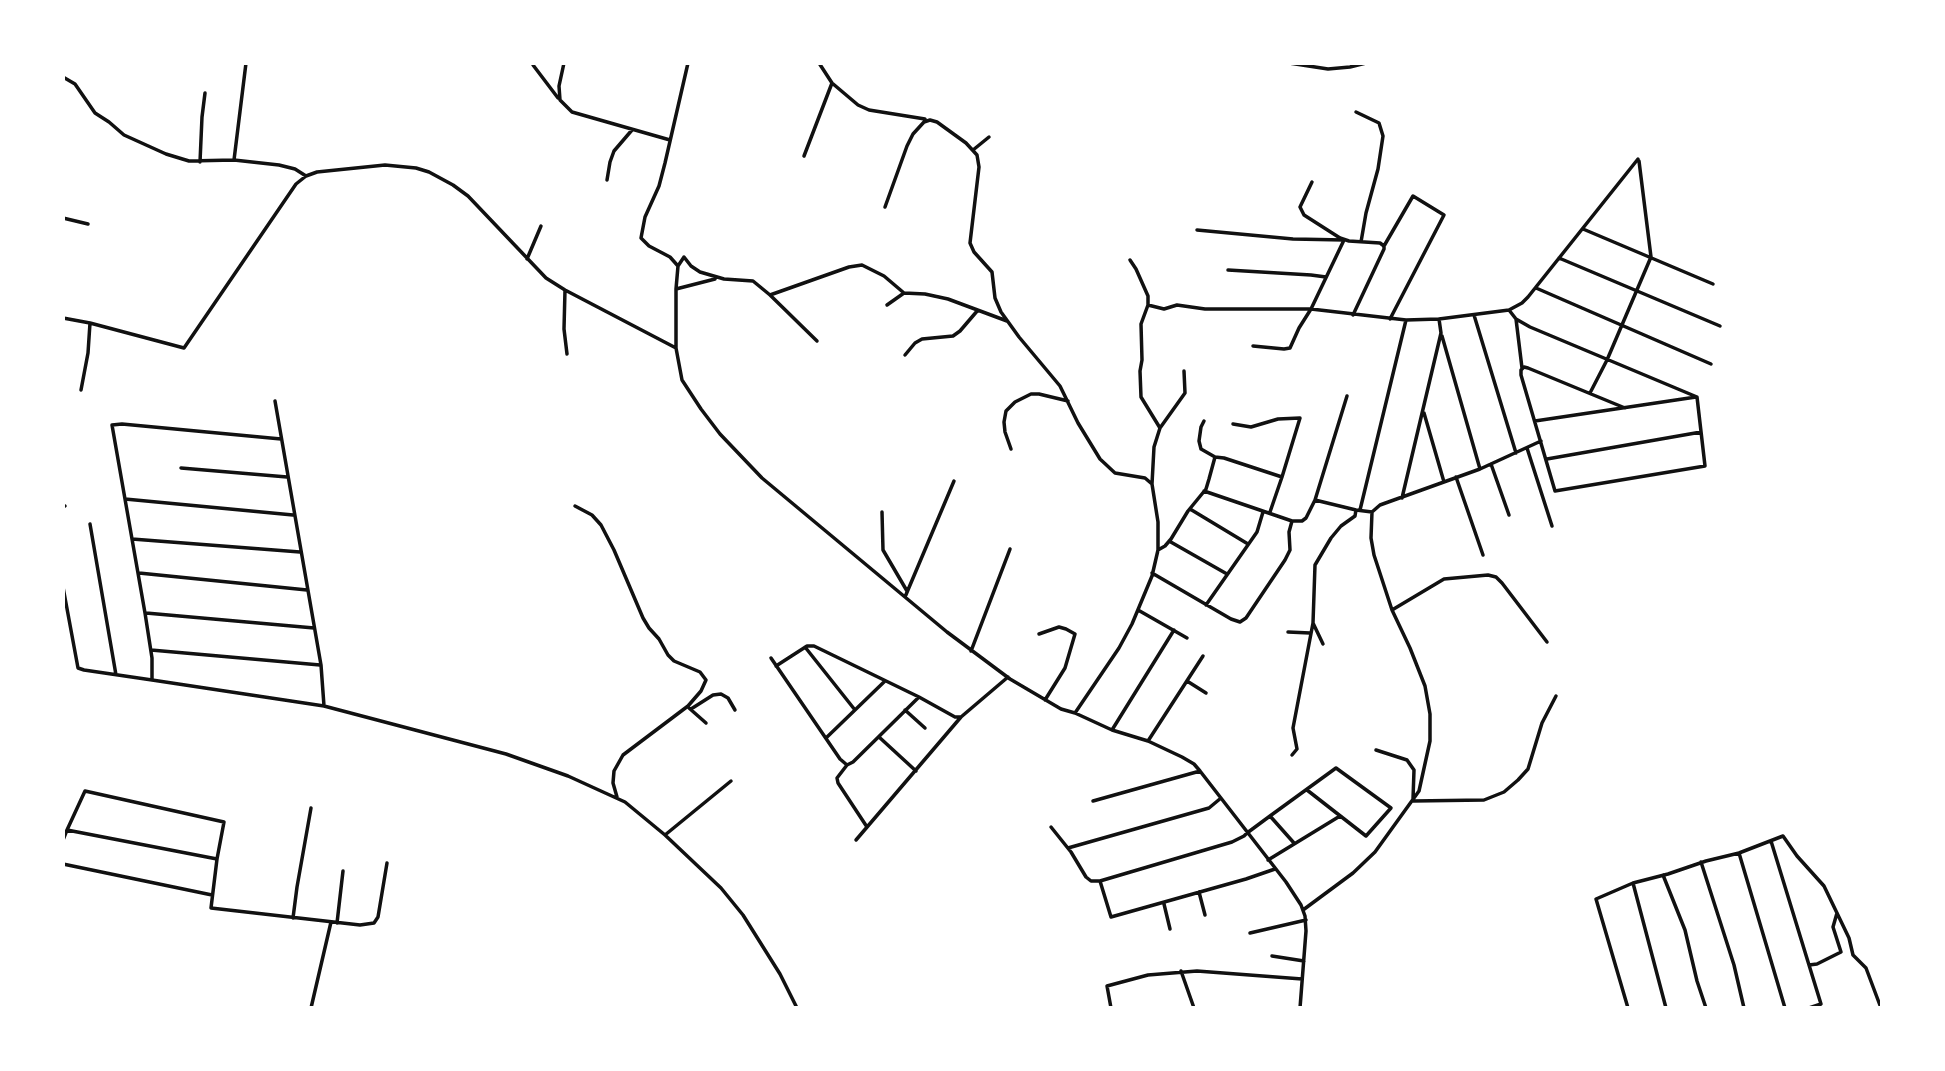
<!DOCTYPE html>
<style>
body{margin:0}
#map{position:relative;width:1945px;height:1071px;overflow:hidden;background:#fff;font-family:"Fira Sans",sans-serif}
canvas{display:block}
.frame{position:absolute;inset:0;border:65px solid #fff;pointer-events:none}
</style>
<div id="map">
<canvas width="1945" height="1071"></canvas>
<div class="frame"></div>
</div>
<script>
const g = document.querySelector('canvas').getContext('2d');
g.lineJoin = 'round';
const toPath = rows => new Path2D(rows.map(r => 'M' + r).join(''));
function stroke(path, color, width, dash) { g.strokeStyle = color; g.lineWidth = width; g.lineCap = dash ? 'butt' : 'round'; g.setLineDash(dash || []); g.stroke(path); }
const minor = toPath([
 [564,63,559,86,560,100,572,112,670,140],
 [819,63,832,83,858,105,869,110,925,119],
 [1289,63,1328,69,1350,67,1366,63],
 [533,65,558,98],
 [63,77,75,84,95,113,109,122,124,135,166,154,189,161,234,160,279,165,295,169,306,176],
 [1356,112,1379,123,1383,136,1378,169,1366,213,1361,242],
 [973,150,989,137],
 [804,156,832,83],
 [234,160,246,63],
 [200,162,202,117,205,93],
 [607,180,610,162,614,151,632,130],
 [1312,182,1300,207,1304,215,1340,238,1349,241,1380,243,1384,246,1384,249,1353,315],
 [885,207,907,146,913,134,924,122,930,120,937,122,966,143,977,155,979,167,970,243,974,252,992,272,995,298,1001,312,1019,337,1060,386,1078,423,1100,459,1115,473,1145,478,1152,484,1158,522,1158,550,1152,576,1132,624,1119,648,1075,713],
 [63,218,88,224],
 [1583,229,1713,284],
 [1197,230,1293,239,1344,240,1311,309,1299,328,1290,348,1284,349,1253,346],
 [1384,246,1413,196,1444,215,1390,319],
 [1559,258,1720,326],
 [527,259,541,226],
 [1130,260,1136,269,1148,296,1148,305,1141,324,1142,360,1140,371,1141,397,1160,428,1154,447,1152,484],
 [678,266,670,257,649,246,641,238,645,217,659,186,665,163,688,63],
 [1228,270,1311,275,1326,277],
 [1536,288,1711,364],
 [676,289,715,279],
 [565,290,564,329,567,354],
 [770,295,817,341],
 [887,305,904,293],
 [1148,305,1164,309,1177,305,1205,309,1311,309,1406,320,1439,319,1509,310,1522,303,1528,297,1638,159],
 [1509,310,1516,319,1530,327,1697,397],
 [1474,315,1516,453],
 [63,318,90,323,184,348,296,184,306,176,317,172,385,165,416,168,429,172,453,185,468,196,546,278,565,290,676,348],
 [1516,319,1522,368],
 [1007,321,948,299,925,294,904,293,884,276,862,265,849,267,770,295,753,281,724,279,700,272,691,266,684,257,678,266,676,289,676,348,682,380,701,409,720,434,762,478,947,632,1010,679,1061,709,1075,713,1112,730,1148,741,1182,757,1194,764,1200,771,1286,882,1301,905,1305,916,1306,931,1300,1008],
 [1442,336,1480,469],
 [905,355,915,343,922,339,953,336,960,331,978,310],
 [81,390,88,353,90,323],
 [1590,393,1607,360,1651,257,1639,161],
 [275,401,321,665,324,706,506,754,568,776,625,802,665,835,721,888,743,915,780,974,797,1008],
 [1625,408,1528,368,1524,367,1521,370,1521,375,1555,491,1705,466,1697,397],
 [1424,413,1444,482],
 [1535,421,1696,397],
 [1233,424,1251,427,1278,419,1300,418,1282,477],
 [1160,428,1185,393,1184,371],
 [281,439,122,424,112,425,145,613,152,658,152,680,324,706],
 [1527,448,1552,526],
 [1011,449,1005,432,1004,422,1006,411,1015,402,1031,394,1039,394,1068,401],
 [1215,457,1224,458,1282,477,1270,512],
 [1547,459,1701,432],
 [1491,464,1509,515],
 [181,468,287,477],
 [1456,477,1483,555],
 [1204,491,1292,521,1302,521,1306,518,1315,500,1347,396],
 [1402,498,1441,333,1439,319],
 [125,499,293,515],
 [1315,500,1356,510,1372,512,1380,505,1480,469,1541,441],
 [575,506,592,515,601,525,614,550,643,618,649,628,659,639,668,655,674,661,700,672,706,680,701,691,688,706,623,755,614,771,613,783,617,797],
 [63,507,65,506],
 [1190,509,1248,544],
 [1360,510,1406,320],
 [882,512,883,550,907,591],
 [90,524,116,675],
 [132,539,300,552],
 [1169,541,1227,574],
 [1158,550,1165,546,1171,539,1188,511,1206,489,1209,479,1215,457,1201,449,1199,441,1201,427,1204,421],
 [139,573,307,590],
 [1152,573,1231,619,1240,622,1246,618,1285,560,1290,550,1289,532,1292,521],
 [63,587,78,668,84,670,152,680],
 [905,597,954,481],
 [1206,605,1257,532,1263,512],
 [1138,610,1187,638],
 [1392,610,1444,579,1488,575,1496,577,1502,583,1547,642],
 [146,613,314,628],
 [1313,623,1323,644],
 [1288,632,1310,633],
 [1039,634,1059,627,1066,629,1075,634,1065,668,1045,700],
 [805,647,855,710],
 [151,650,320,665],
 [971,651,1010,549],
 [771,658,840,759,847,765,853,762,919,697],
 [776,666,807,646,814,646,919,697,955,717,961,717,1008,677],
 [1187,681,1206,693],
 [689,708,706,723],
 [691,709,713,695,721,694,728,698,735,710],
 [905,710,925,728],
 [1112,730,1174,630],
 [879,737,916,771],
 [826,738,885,681],
 [1148,741,1203,656],
 [1376,750,1407,760,1414,770,1413,799],
 [1292,755,1297,749,1293,728,1313,623,1315,565,1331,538,1341,526,1355,516,1356,510],
 [847,765,837,778,838,783,867,827],
 [1093,801,1200,771],
 [1413,801,1484,800,1504,792,1518,780,1528,769,1542,723,1556,696],
 [1270,816,1294,843],
 [1051,827,1071,852,1086,877,1091,881,1100,881],
 [67,830,85,791,224,822,217,859],
 [665,835,731,781],
 [63,840,67,830,217,859,211,908,360,925,374,923,378,917,387,863],
 [856,840,961,717],
 [1771,841,1809,965],
 [1068,848,1209,808,1221,798],
 [1739,853,1785,1008],
 [1268,860,1340,816],
 [1701,862,1734,965,1744,1008],
 [63,864,212,895],
 [1275,869,1246,879,1111,917,1100,881,1232,842,1244,836,1247,833,1270,816,1336,768,1391,808,1366,836,1307,790],
 [1663,875,1685,930,1697,981,1706,1008],
 [1633,883,1666,1008],
 [1199,892,1205,915],
 [1164,904,1170,929],
 [1303,910,1353,873,1375,852,1419,791,1430,741,1430,714,1425,686,1410,648,1392,610,1374,555,1371,538,1372,512],
 [293,918,297,887,311,808],
 [337,923,343,871],
 [1250,933,1306,920],
 [1272,956,1304,961],
 [1181,971,1194,1008],
 [311,1008,331,922],
 [1111,1008,1107,986,1148,975,1197,971,1302,979],
 [1628,1008,1596,899,1633,883,1668,874,1706,861,1739,853,1783,836,1797,856,1824,886,1849,938,1853,955,1866,968,1881,1008],
 [1809,1008,1821,1004,1809,965,1817,964,1841,952,1833,927,1837,913]
]);
stroke(minor, '#111', 3.5);
</script>
